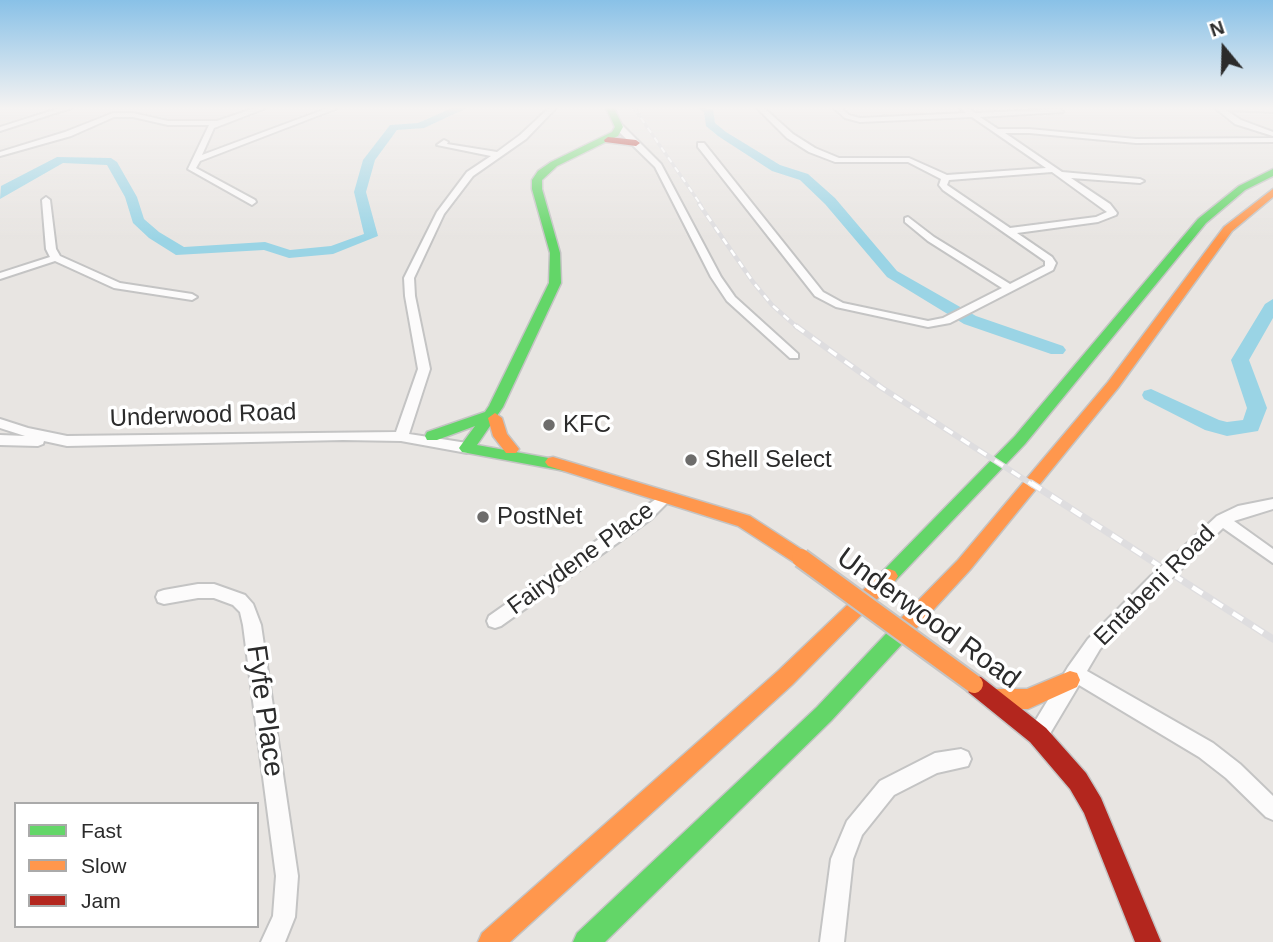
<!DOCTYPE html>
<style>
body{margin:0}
#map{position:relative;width:1273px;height:942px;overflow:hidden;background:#e8e5e2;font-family:Helvetica,sans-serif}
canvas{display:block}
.legend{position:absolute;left:14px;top:802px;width:245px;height:126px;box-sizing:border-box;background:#fff;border:2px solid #aaa;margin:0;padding:9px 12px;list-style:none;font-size:21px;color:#2b2b2b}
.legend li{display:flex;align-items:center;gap:14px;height:35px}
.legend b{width:35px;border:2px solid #aaa}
.north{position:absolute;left:1189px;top:14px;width:70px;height:70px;-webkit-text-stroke:5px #fff;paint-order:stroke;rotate:341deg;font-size:19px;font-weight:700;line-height:28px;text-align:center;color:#2b2b2b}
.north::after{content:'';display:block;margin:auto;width:24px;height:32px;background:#2b2b2b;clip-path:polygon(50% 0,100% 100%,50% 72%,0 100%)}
</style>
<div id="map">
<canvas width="1273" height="942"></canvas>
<ul class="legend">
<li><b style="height:9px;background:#63d668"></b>Fast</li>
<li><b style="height:9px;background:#ff974d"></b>Slow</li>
<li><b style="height:9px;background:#b3261e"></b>Jam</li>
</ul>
<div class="north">N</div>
</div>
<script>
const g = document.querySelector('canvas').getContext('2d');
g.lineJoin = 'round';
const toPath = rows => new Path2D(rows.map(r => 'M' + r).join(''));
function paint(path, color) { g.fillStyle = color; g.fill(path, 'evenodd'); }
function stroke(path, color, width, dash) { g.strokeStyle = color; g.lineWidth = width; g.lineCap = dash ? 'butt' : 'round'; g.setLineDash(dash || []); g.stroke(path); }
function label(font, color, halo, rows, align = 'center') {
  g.font = font + ' Helvetica,sans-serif'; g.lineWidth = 7; g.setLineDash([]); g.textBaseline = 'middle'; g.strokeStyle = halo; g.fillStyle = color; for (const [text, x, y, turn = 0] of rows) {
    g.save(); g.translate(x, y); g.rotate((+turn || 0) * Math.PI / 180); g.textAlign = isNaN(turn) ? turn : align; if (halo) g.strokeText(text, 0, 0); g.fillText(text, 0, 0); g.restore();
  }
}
const river = toPath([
 [452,108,467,108,424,128,397,130,375,160,366,192,378,236,333,254,289,258,264,250,176,255,149,238,133,223,125,197,107,165,63,163,0,199,1,186,57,157,111,158,117,162,137,197,144,219,159,232,184,247,265,242,290,250,331,246,364,234,354,192,363,160,390,125,418,123,452,108],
 [698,108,713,109,715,123,726,132,780,165,808,174,835,198,897,271,976,316,1063,346,1066,350,1063,354,1051,354,964,324,887,277,825,204,800,180,772,171,718,136,706,126,704,112,698,108],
 [1273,299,1273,318,1249,360,1267,408,1258,431,1227,436,1205,430,1144,399,1142,395,1144,391,1151,389,1219,420,1227,422,1243,420,1247,408,1231,360,1265,304,1273,299]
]);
const street = toPath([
 [60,108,71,108,0,131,0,127,60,108],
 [255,108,266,108,214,128,202,155,328,108,338,108,200,161,196,168,255,200,256,202,252,205,188,169,209,125,168,125,133,117,114,117,71,136,0,156,0,152,65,132,113,113,133,113,168,121,217,121,255,108],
 [549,108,556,108,526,139,473,176,444,214,414,278,415,296,430,369,409,434,467,443,472,445,474,448,472,451,467,453,401,441,343,440,67,446,44,441,43,444,38,446,0,445,0,435,25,436,0,428,0,419,28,428,67,436,396,432,418,369,405,296,404,278,437,212,467,172,491,156,437,145,444,140,448,142,447,144,497,152,520,135,549,108],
 [757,108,764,108,793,134,815,148,839,158,909,158,947,175,1046,168,972,117,860,122,845,118,834,108,841,108,849,115,860,118,966,113,960,108,968,108,975,113,1061,109,1063,112,980,117,998,129,1029,129,1136,139,1273,138,1273,142,1136,143,1029,133,1005,133,1062,172,1140,179,1144,181,1140,183,1071,178,1110,204,1117,213,1116,215,1098,222,1017,233,1052,257,1056,263,1053,270,950,323,928,327,836,307,815,296,698,147,698,143,704,143,823,292,843,303,928,321,943,318,1002,288,928,241,905,222,905,218,908,217,934,237,1010,284,1045,266,1045,261,943,190,939,185,941,179,908,162,835,162,809,152,787,138,757,108],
 [1052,172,1107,212,1096,217,1010,228,947,185,949,180,1052,172],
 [1215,108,1273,108,1273,112,1226,110,1241,120,1273,132,1273,136,1235,124,1215,108],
 [616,125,622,125,661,164,721,277,735,297,798,354,798,358,790,358,727,301,711,277,655,167,616,129,616,125],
 [46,197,50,200,56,249,60,256,120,283,192,294,197,297,192,300,114,288,55,261,0,279,0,273,50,257,46,249,42,200,46,197],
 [666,492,671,493,673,497,651,519,501,626,495,628,489,626,487,621,489,616,666,492],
 [1273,499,1273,509,1234,521,1273,549,1273,563,1223,528,1188,562,1182,564,1176,562,1174,558,1176,554,1217,516,1238,506,1273,499],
 [1157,574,1163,576,1165,581,1163,586,1100,649,1087,671,1213,743,1240,764,1273,796,1273,820,1266,817,1226,778,1199,757,1079,685,1045,742,1038,744,1031,742,1028,735,1031,728,1068,667,1088,639,1151,576,1157,574],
 [198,584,214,584,245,595,253,604,261,625,298,876,295,917,285,942,261,942,273,916,276,876,243,625,240,612,233,605,214,598,198,598,164,604,158,602,156,597,158,592,164,590,198,584],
 [961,749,968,752,971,759,968,766,937,773,894,795,862,835,853,859,844,942,820,942,831,859,847,821,880,781,935,753,961,749]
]);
const fast = toPath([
 [606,108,614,108,623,127,618,136,557,166,542,180,542,189,560,253,561,283,503,407,477,445,565,461,573,466,565,471,462,452,459,448,475,426,437,440,427,440,425,436,427,432,485,412,489,406,549,283,550,253,532,189,532,180,538,171,551,162,612,132,615,127,606,108],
 [1273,169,1273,176,1245,190,1206,223,1025,444,895,581,889,583,883,581,880,576,883,571,1015,436,1198,219,1239,186,1273,169],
 [907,617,914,619,917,625,914,631,831,721,605,942,573,942,577,933,817,707,900,619,907,617]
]);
const slow = toPath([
 [1273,189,1273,197,1232,231,1118,388,970,570,914,631,907,633,900,631,897,625,900,619,958,560,1108,382,1224,227,1273,189],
 [495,413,502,418,507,434,519,449,516,453,506,453,493,436,488,418,495,413],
 [553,457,750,516,807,553,810,558,807,563,801,565,795,563,738,526,548,466,545,462,548,458,553,457],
 [889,569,895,571,898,576,895,581,792,685,510,942,478,942,482,933,778,671,883,571,889,569],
 [1070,671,1077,673,1080,680,1077,687,1028,709,994,709,987,706,984,699,987,692,994,689,1027,689,1070,671]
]);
const jam = toPath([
 [608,137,636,140,640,143,636,146,605,142,604,140,608,137],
 [974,675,981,677,1046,728,1086,773,1101,798,1161,942,1135,942,1084,813,1070,789,1030,742,967,691,964,684,967,677,974,675]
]);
const railFar3 = toPath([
 [634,108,701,205]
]);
const railFar2 = toPath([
 [699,204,753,282,772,305,798,328]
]);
const railFar1 = toPath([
 [796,326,882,388,1033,485]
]);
const rail = toPath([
 [1031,483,1273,639]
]);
const streetBridge = toPath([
 [1157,581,1182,558]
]);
const slowBridge = toPath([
 [801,558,974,684]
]);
const markers = [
 [549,425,7,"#6d6c6b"],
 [691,460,7,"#6d6c6b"],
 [483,517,7,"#6d6c6b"]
];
const streetNames = [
 ["Underwood Road",203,416,-2],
 ["Fairydene Place",581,559,-36],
 ["Entabeni Road",1155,586,-45]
];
const poiNames = [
 ["KFC",563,425],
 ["Shell Select",705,460],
 ["PostNet",497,517]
];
const nearStreetnames = [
 ["Underwood Road",928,619,36],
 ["Fyfe Place",264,711,82]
];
paint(river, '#9ad4e5');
stroke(street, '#c4c4c4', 4);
stroke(fast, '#c4c4c4', 3);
stroke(slow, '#c4c4c4', 3);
stroke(jam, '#c4c4c4', 3);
paint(street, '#fcfbfb');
paint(fast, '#63d668');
paint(slow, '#ff974d');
paint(jam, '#b3261e');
stroke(railFar3, '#dedddf', 3.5);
stroke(railFar2, '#dedddf', 4.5);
stroke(railFar1, '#dedddf', 6);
stroke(rail, '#dedddf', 7);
stroke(railFar3, '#fff', 2, [6]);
stroke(railFar2, '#fff', 2.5, [7]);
stroke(railFar1, '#fff', 3.5, [10]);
stroke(rail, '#fff', 4.5, [12]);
stroke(streetBridge, '#c4c4c4', 19, []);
stroke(slowBridge, '#c4c4c4', 22, []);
stroke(streetBridge, '#fcfbfb', 16);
stroke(slowBridge, '#ff974d', 18);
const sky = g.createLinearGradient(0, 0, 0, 240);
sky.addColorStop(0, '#89c1e7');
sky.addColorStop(0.45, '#f5f3f2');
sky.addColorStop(1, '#f5f3f200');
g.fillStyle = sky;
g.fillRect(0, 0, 1273, 240);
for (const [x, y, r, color] of markers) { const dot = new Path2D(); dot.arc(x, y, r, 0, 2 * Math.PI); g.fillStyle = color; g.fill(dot); stroke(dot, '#fff', 2.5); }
label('24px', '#2b2b2b', '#fff', streetNames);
label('24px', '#2b2b2b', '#fff', poiNames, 'left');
label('28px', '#2b2b2b', '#fff', nearStreetnames);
</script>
